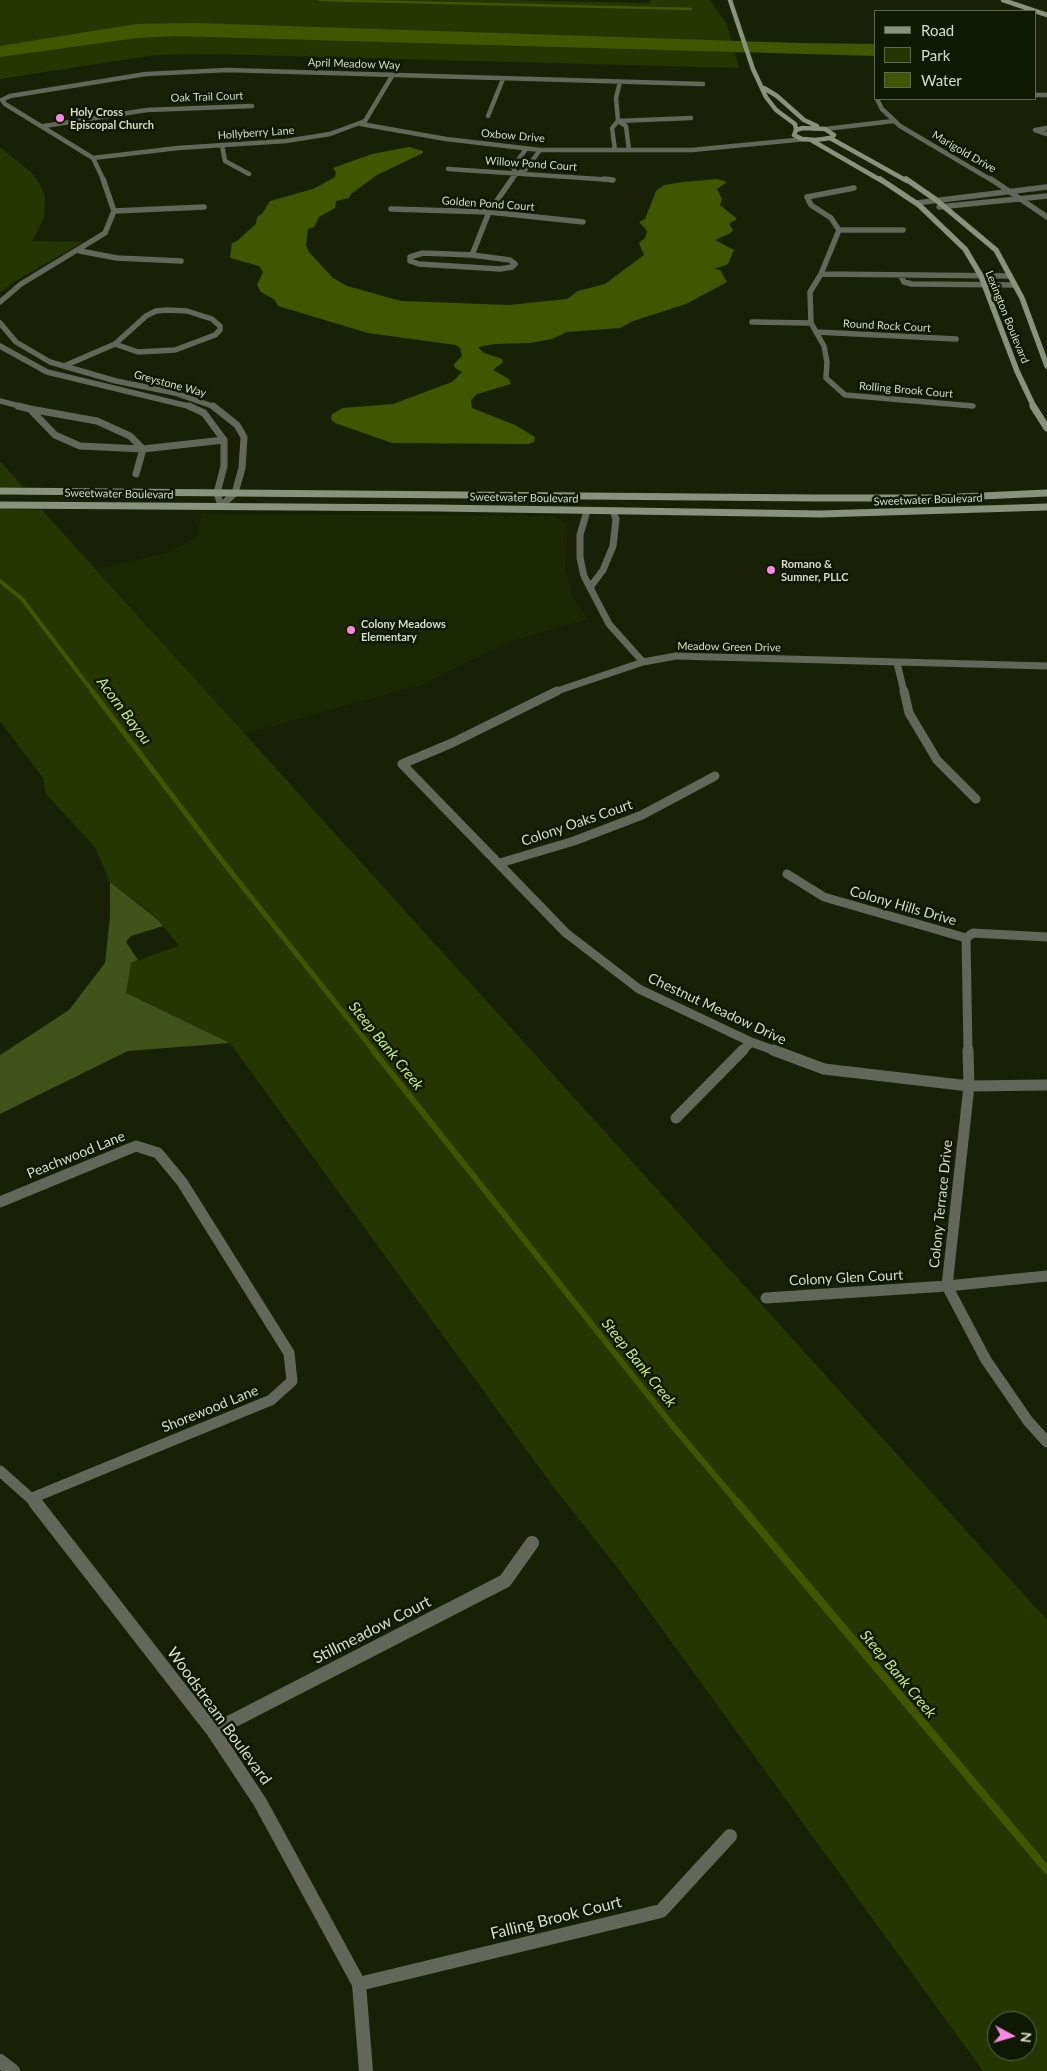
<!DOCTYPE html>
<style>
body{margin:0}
#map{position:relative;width:1047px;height:2071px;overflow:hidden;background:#182105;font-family:Lato,sans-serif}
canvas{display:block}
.legend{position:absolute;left:874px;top:10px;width:162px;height:90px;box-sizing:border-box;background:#0f1800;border:1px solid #5f6752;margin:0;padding:6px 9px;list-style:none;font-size:15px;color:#d7decc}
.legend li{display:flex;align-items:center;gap:10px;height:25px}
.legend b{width:25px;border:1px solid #5f6752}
.north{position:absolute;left:987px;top:2011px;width:50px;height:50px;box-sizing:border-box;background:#0f1800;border:1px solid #5f6752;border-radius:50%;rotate:96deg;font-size:14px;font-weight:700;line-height:20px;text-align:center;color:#d7decc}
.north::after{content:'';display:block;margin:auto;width:18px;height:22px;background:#fc86e4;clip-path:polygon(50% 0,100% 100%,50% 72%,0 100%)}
</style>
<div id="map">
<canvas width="1047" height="2071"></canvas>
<ul class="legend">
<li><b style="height:6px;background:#89927c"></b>Road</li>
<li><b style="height:14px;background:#263600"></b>Park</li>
<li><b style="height:14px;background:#405700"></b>Water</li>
</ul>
<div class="north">N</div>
</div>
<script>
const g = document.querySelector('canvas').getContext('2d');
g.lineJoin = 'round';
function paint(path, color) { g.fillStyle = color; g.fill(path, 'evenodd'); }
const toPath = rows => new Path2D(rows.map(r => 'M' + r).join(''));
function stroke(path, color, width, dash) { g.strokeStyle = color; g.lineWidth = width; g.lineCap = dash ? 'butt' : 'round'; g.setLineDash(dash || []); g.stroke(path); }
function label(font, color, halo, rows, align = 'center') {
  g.font = font + ' Lato,sans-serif'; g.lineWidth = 5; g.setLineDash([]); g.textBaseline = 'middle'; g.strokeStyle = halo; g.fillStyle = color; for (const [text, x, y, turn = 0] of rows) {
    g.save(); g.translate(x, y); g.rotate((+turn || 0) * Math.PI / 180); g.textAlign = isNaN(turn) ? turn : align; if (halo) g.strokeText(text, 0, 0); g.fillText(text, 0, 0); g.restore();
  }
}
const built = toPath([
 [201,514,553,516,568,525,565,570,573,597,588,619,511,641,424,684,244,734,97,569,166,553,197,537]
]);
const green = toPath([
 [0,0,508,0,649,3,650,0,710,0,727,25,739,68,212,54,155,55,0,79],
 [0,147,31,172,40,184,45,197,44,218,32,241,83,242,14,282,0,292],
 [0,461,23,487,0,487],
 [0,509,42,510,1047,1620,1047,2071,983,2071,620,1571,552,1485,230,1043,125,993,131,963,179,946,156,917,110,882,95,847,46,794,43,778,0,721],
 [997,2021,1027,2021,1027,2051,997,2051]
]);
const forest = toPath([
 [110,882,157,919,163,926,131,936,126,942,138,960,131,963,126,993,230,1043,128,1051,0,1114,0,1055,69,1010,105,963,110,917]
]);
const water = toPath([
 [196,23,798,43,876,44,876,56,174,36,137,38,0,57,0,46,136,24],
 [409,147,423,151,423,153,377,175,351,194,349,198,336,201,335,208,319,217,314,227,308,229,306,245,309,252,333,278,347,286,401,301,509,305,567,299,578,291,605,284,644,255,639,243,645,238,647,231,639,222,645,219,656,191,664,185,683,182,717,179,727,182,717,189,722,199,720,205,737,219,729,224,733,230,731,233,715,240,734,250,728,264,714,269,720,270,727,282,686,304,633,321,620,328,567,332,552,339,530,343,494,344,478,347,484,353,502,359,503,362,493,370,509,379,511,384,477,394,471,400,472,408,515,425,535,437,534,442,528,444,392,443,335,423,331,419,332,414,343,408,393,404,452,382,462,372,455,368,454,364,462,356,460,348,456,345,368,333,278,306,275,300,261,292,257,285,263,272,259,266,230,258,232,243,237,241,256,224,257,217,262,214,270,201,313,189,326,182,335,177,336,172,333,168,372,154]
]);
const streamFar4 = toPath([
 [320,0,691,9]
]);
const streamFar3 = toPath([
 [0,581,22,599,93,692]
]);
const streamFar2 = toPath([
 [92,691,223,862,374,1051]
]);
const streamFar1 = toPath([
 [373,1050,672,1425,738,1503]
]);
const stream = toPath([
 [737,1502,1047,1870]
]);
const streetFar5 = toPath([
 [1036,95,1047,95],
 [877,99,882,109,900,126,993,181],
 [488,116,503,79],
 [618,121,691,118],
 [618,121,626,126,629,150],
 [361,124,446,139,540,150,692,150,806,139],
 [44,126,147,110,252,106],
 [1047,128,1035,130,1047,134],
 [825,129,894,121],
 [222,145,225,161,249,174],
 [615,150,612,128,618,121,616,98,620,82],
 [93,158,178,148,286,141,330,134,365,121,392,76],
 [448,169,613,180],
 [516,174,513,167,526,149],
 [104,181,93,158,5,104,2,100,10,96,146,74,227,70,703,84],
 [511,181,516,174,526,169,540,150]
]);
const streetFar4 = toPath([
 [604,179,613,180],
 [991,179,1047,217],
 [854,188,807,197,811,205,831,218,839,230,821,274,810,292,811,323,824,346,827,362,826,378,845,395,973,406],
 [916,203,1047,187],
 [939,207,1047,196],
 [391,209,489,212,583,222],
 [114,211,204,207],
 [839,230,903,230],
 [80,251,117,258,181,261],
 [423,253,472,255,510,260,515,264,512,267,500,269,419,264,410,261,410,257,423,253],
 [472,255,489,212,512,179],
 [821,274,1010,276],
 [901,276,904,282,912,284,1014,285],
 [0,302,21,284,105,233,114,211,103,179],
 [168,310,187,311,212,319,220,326,220,330,215,335,175,350,138,352,115,344,146,316,156,311,168,310],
 [752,322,811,323],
 [0,323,16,342,50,362,116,381,175,393,215,407],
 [817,332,956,339],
 [0,346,47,372,192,407],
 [64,366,115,344],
 [0,401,23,407]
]);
const streetFar3 = toPath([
 [18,406,30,409,55,435,80,446,143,449,224,440],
 [189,406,204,413,224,440,224,466,217,493,221,506,235,493,242,468,244,437,237,425,213,406],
 [30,409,97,421,130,436,143,449,136,474],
 [587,511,580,535,580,558,584,576,609,624,643,662],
 [591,586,603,570,613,546,616,519,613,511],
 [897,663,904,692],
 [554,692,643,662,676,656,1047,666]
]);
const streetFar2 = toPath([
 [557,691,452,743,402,764,566,933,639,989,751,1042,776,1051],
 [904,691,909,713,937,760,976,799],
 [500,863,574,841,642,815,715,776],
 [787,874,824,897,966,938],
 [966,938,968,1051],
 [966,938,973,933,1047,937],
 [742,1051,751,1042]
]);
const streetFar1 = toPath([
 [773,1050,824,1069,969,1086,1047,1085],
 [968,1050,969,1086,947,1286,986,1360,1028,1421,1047,1442],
 [676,1118,743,1050],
 [0,1202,136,1146,158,1153,182,1182,289,1353,292,1381,271,1400,32,1498],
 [766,1298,947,1286,1047,1276],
 [0,1471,36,1503]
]);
const street = toPath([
 [35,1502,213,1731,260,1802,359,1984,366,2071],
 [213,1731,505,1581,532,1543],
 [359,1984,661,1911,730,1836],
 [0,2061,13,2071]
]);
const secondaryFar2 = toPath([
 [730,0,753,69,766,97,776,110,795,124,796,130],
 [1003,0,1047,15],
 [764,88,777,96,804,120,817,126],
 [803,128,825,129,834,135,830,138,816,140,802,139,794,135,796,130,803,128],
 [830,138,907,181],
 [811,140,882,181]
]);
const secondaryFar1 = toPath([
 [880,179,919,205,965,249,981,276,1017,371,1034,407],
 [906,179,935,199,996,250,1022,298,1047,366]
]);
const secondary = toPath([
 [1033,406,1047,428],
 [0,491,816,498,938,498,1047,493],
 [0,505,438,508,821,514,1047,507]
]);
const markers = [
 [60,118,5,"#fc86e4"],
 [771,570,5,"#fc86e4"],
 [351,630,5,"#fc86e4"]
];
const farStreetnames = [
 ["April Meadow Way",354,64,2],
 ["Oak Trail Court",207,97,-2],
 ["Hollyberry Lane",256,133,-4],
 ["Oxbow Drive",513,136,5],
 ["Marigold Drive",964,152,30],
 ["Willow Pond Court",531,164,4],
 ["Golden Pond Court",488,204,4],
 ["Lexington Boulevard",1007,317,68],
 ["Round Rock Court",887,326,3],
 ["Greystone Way",170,384,15],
 ["Rolling Brook Court",906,390,5],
 ["Sweetwater Boulevard",119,494,1],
 ["Sweetwater Boulevard",524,498,1],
 ["Sweetwater Boulevard",928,500,-2],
 ["Meadow Green Drive",729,647,1]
];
const farPoinames = [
 ["Holy Cross",70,112],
 ["Episcopal Church",70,125],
 ["Romano &",781,564],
 ["Sumner, PLLC",781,577],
 ["Colony Meadows",361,624],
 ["Elementary",361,637]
];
const streetNames = [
 ["Colony Oaks Court",577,823,-19],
 ["Colony Hills Drive",903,906,16],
 ["Chestnut Meadow Drive",717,1009,25],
 ["Peachwood Lane",76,1155,-22],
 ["Colony Terrace Drive",941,1204,-84],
 ["Colony Glen Court",846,1278,-3],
 ["Shorewood Lane",210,1409,-22]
];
const waterNames = [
 ["Acorn Bayou",124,711,53],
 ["Steep Bank Creek",386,1046,51],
 ["Steep Bank Creek",639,1363,51],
 ["Steep Bank Creek",898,1674,50]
];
const nearStreetnames = [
 ["Stillmeadow Court",372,1630,-27],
 ["Woodstream Boulevard",219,1716,54],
 ["Falling Brook Court",556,1918,-14]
];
paint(built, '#1c2703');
paint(green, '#263600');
paint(forest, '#405318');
paint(water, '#405700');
stroke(streamFar4, '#405700', 2.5);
stroke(streamFar3, '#405700', 4);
stroke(streamFar2, '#405700', 5);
stroke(streamFar1, '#405700', 6);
stroke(stream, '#405700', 8);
stroke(streetFar5, '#62675a', 4.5);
stroke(streetFar4, '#62675a', 5.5);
stroke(streetFar3, '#62675a', 7);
stroke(streetFar2, '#62675a', 9);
stroke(streetFar1, '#62675a', 11);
stroke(street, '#62675a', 14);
stroke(secondaryFar2, '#89927c', 4.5);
stroke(secondaryFar1, '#89927c', 5.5);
stroke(secondary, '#89927c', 7);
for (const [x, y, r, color] of markers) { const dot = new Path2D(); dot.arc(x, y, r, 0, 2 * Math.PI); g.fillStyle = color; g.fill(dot); stroke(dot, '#0f1800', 2); }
label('11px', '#d7decc', '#0f1800', farStreetnames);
label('bold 11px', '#d7decc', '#0f1800', farPoinames, 'left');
label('14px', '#d7decc', '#0f1800', streetNames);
label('italic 15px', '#c5ea82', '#0f1800', waterNames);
label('16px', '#d7decc', '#0f1800', nearStreetnames);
</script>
